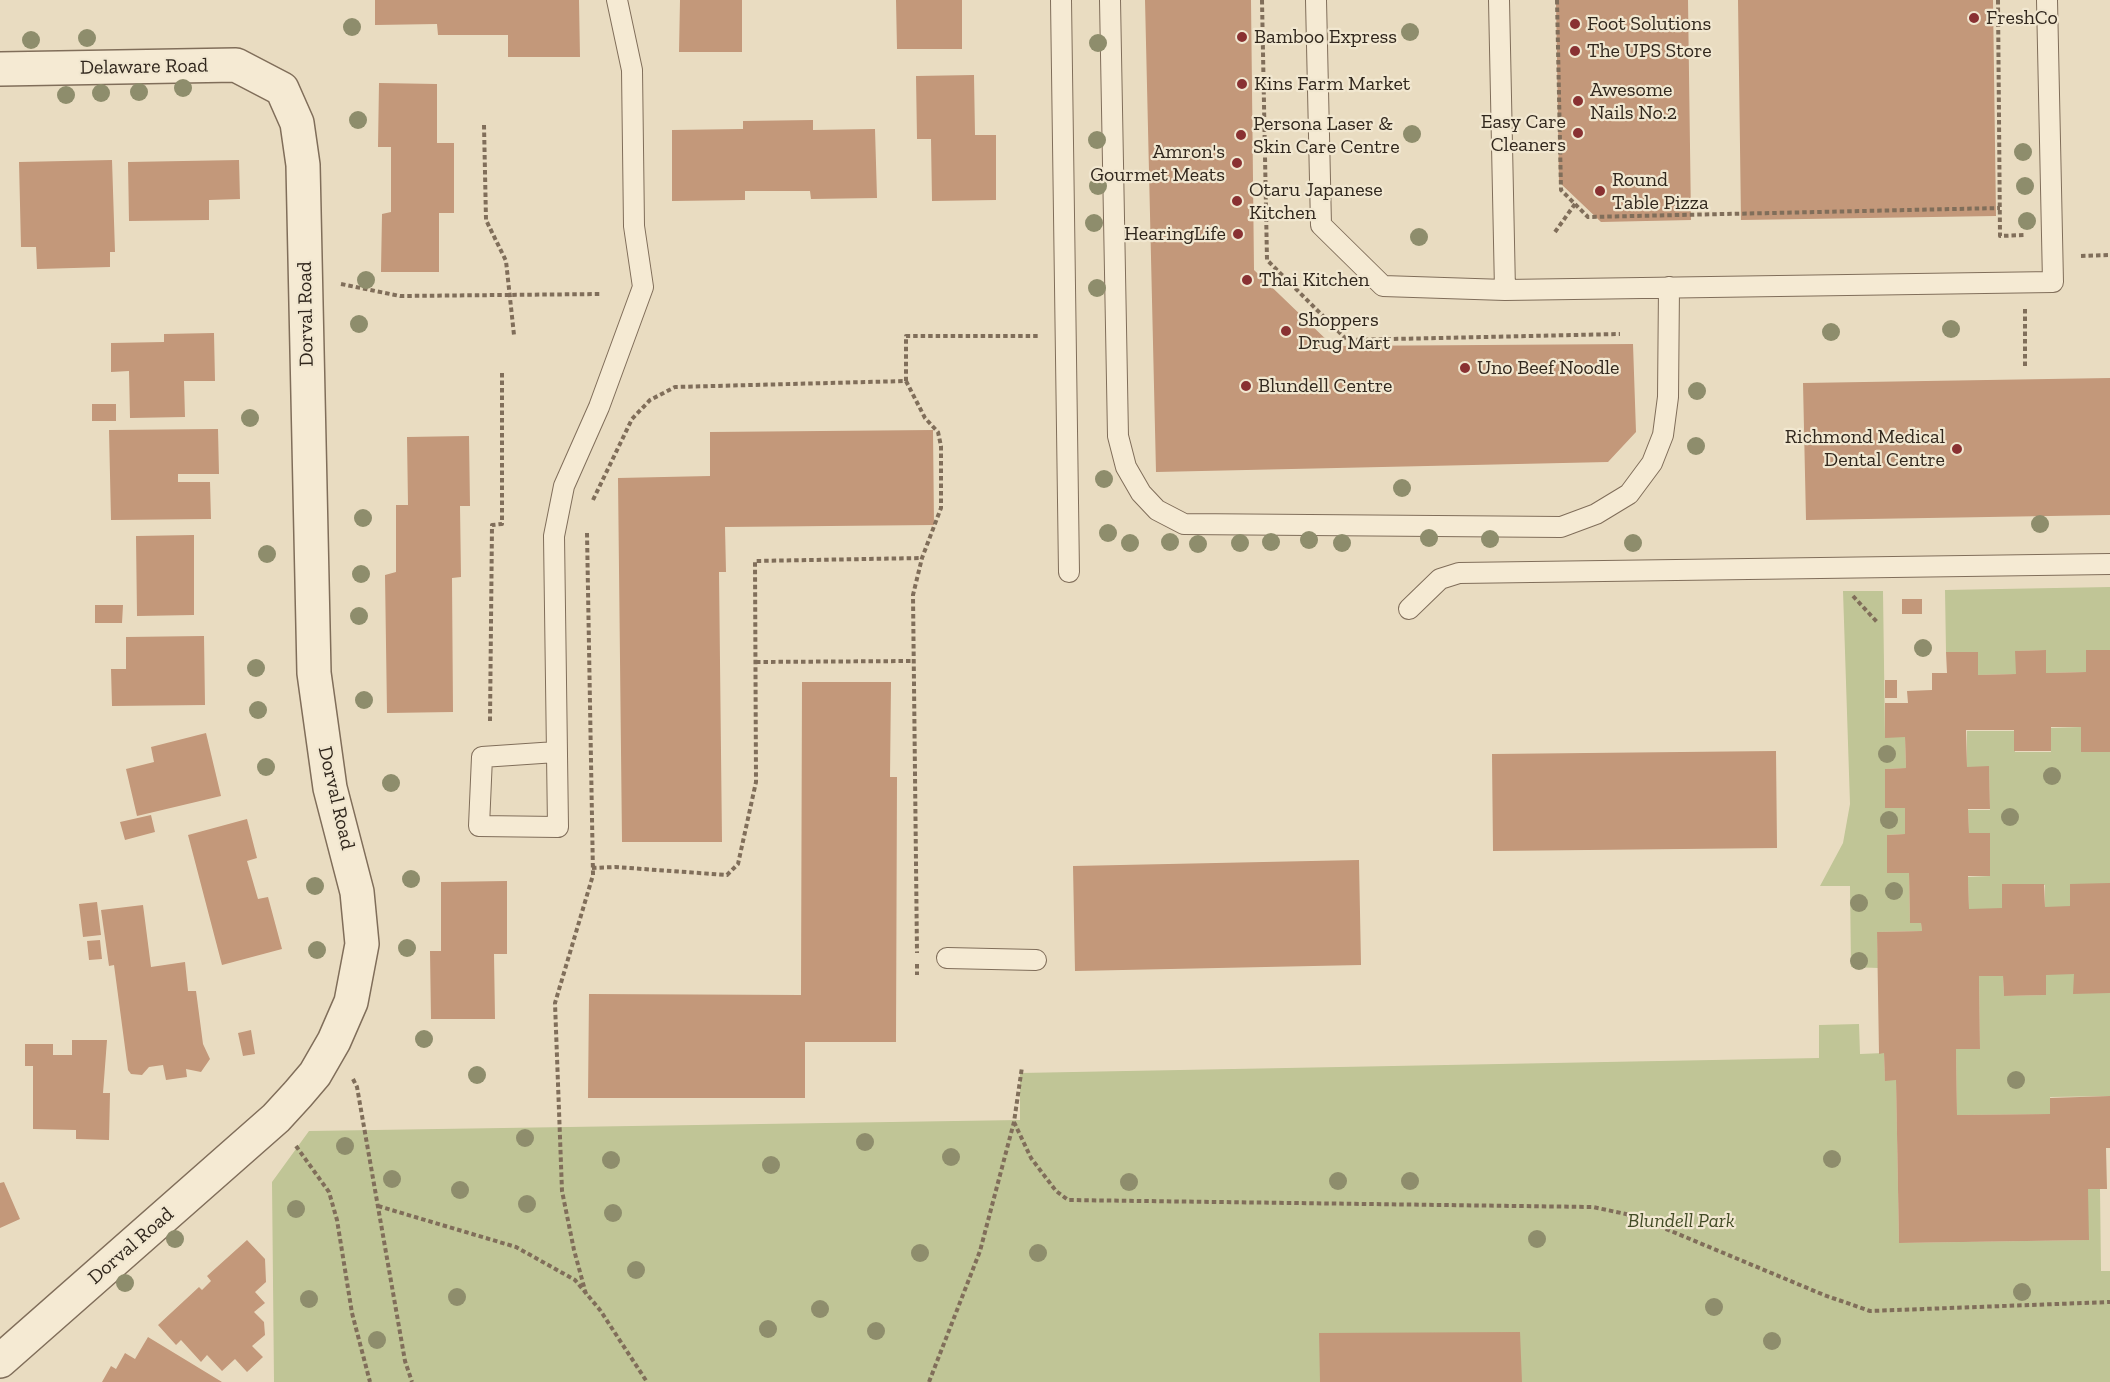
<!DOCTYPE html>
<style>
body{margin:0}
canvas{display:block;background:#e9dcc1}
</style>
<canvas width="2110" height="1382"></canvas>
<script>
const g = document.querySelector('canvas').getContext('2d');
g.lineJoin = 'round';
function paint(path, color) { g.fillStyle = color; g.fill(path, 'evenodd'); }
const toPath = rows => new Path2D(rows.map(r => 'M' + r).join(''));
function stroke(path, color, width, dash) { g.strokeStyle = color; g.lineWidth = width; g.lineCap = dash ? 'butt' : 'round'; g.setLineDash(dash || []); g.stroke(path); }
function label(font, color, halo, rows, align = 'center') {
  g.font = font + ' "Zilla Slab",serif'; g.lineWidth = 4.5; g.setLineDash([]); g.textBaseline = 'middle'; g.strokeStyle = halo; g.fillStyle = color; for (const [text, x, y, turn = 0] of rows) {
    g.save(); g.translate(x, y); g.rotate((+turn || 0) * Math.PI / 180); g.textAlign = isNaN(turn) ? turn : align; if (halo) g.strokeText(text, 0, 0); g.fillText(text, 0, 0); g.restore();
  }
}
const green = toPath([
 [2110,587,2110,650,2086,651,2086,672,2046,673,2046,650,2016,651,2016,674,1978,675,1978,652,1946,652,1945,590],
 [1843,591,1883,591,1885,737,1905,737,1906,768,1885,769,1885,808,1905,808,1905,834,1887,835,1887,872,1909,873,1910,923,1921,923,1922,931,1877,932,1878,968,1851,967,1850,886,1820,886,1843,843,1850,804],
 [2081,727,2082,752,2110,752,2110,884,2070,908,2045,907,2045,885,2002,885,2002,909,1969,909,1968,877,1990,876,1990,834,1969,834,1968,810,1990,810,1989,767,1967,768,1967,731,2014,731,2015,752,2051,752,2051,728],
 [2046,974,2074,974,2074,993,2110,993,2110,1096,2050,1097,2050,1114,1957,1115,1956,1049,1980,1048,1979,976,2003,976,2004,996,2046,995],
 [1859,1024,1860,1054,1884,1053,1885,1080,1896,1080,1899,1243,2088,1240,2088,1189,2100,1189,2101,1271,2110,1271,2110,1382,274,1382,272,1182,309,1131,1020,1120,1020,1073,1819,1058,1819,1025]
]);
const building = toPath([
 [375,0,579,0,580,57,508,57,508,35,438,35,437,24,375,25],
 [680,0,742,0,742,52,679,52],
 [896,0,962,0,962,49,897,49],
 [1145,0,1251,0,1254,270,1333,346,1633,344,1636,432,1608,462,1156,472],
 [1556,0,1688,0,1691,220,1601,222,1559,182],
 [1738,0,1993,0,1996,216,1741,220],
 [974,75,975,135,996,135,996,200,932,201,931,139,917,139,916,76],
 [379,83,437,84,437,143,454,143,454,213,439,213,439,272,381,272,382,214,391,212,391,147,378,147],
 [813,120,813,130,875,129,877,198,811,199,810,191,745,191,745,200,672,201,672,130,743,129,743,121],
 [112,160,115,252,110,252,110,267,37,269,36,247,21,247,19,162],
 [239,160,240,199,209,200,209,220,129,221,128,162],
 [214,333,215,381,184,381,185,417,130,418,129,371,111,372,111,343,164,342,164,334],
 [2110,378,2110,515,1806,520,1803,383],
 [92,404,116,404,116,421,92,421],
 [218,429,219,474,178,474,178,482,210,482,211,519,111,520,109,430],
 [933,430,934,525,725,527,726,572,719,572,722,842,622,842,618,478,710,476,710,432],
 [469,436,470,506,460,506,461,577,452,578,453,712,387,713,385,575,396,572,396,505,408,505,407,437],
 [194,535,194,615,137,616,136,536],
 [1902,599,1922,599,1922,614,1902,614],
 [95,605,123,605,122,623,95,623],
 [204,636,205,705,112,706,111,669,126,669,126,637],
 [2046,650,2046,673,2086,672,2086,650,2110,650,2110,752,2081,752,2081,727,2051,727,2051,751,2014,751,2014,730,1966,730,1967,767,1989,766,1990,809,1968,809,1969,833,1990,833,1990,876,1968,876,1969,909,2002,908,2002,884,2044,884,2045,907,2070,906,2070,884,2110,883,2110,993,2073,994,2074,974,2046,975,2046,995,2004,996,2003,976,1979,976,1980,1049,1956,1049,1957,1115,2050,1114,2050,1098,2110,1096,2110,1148,2106,1148,2107,1189,2088,1189,2089,1240,1899,1243,1896,1080,1885,1081,1884,1053,1879,1054,1877,932,1922,931,1921,923,1910,923,1909,873,1887,873,1887,835,1905,834,1905,808,1885,808,1885,769,1906,768,1905,737,1885,738,1885,703,1908,703,1907,691,1932,690,1932,673,1947,673,1946,652,1978,652,1978,675,2016,674,2015,651],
 [1885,680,1897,680,1897,698,1885,698],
 [802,682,891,682,890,777,897,777,896,1042,805,1042,805,1098,588,1098,589,994,801,995],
 [206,733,221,796,137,816,126,769,154,762,151,747],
 [1776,751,1777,848,1493,851,1492,754],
 [151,815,155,832,125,840,120,822],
 [247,819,257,858,247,861,258,899,268,897,282,949,222,965,188,835],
 [1359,860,1361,965,1075,971,1073,866],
 [507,881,507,954,494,954,495,1019,431,1019,430,951,441,951,441,882],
 [97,902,101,935,83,937,79,904],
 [143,905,151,967,185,962,188,991,196,991,203,1044,210,1059,201,1072,186,1069,187,1077,166,1080,163,1065,149,1067,142,1075,131,1074,128,1070,114,965,109,966,101,910],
 [100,940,102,959,89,960,87,941],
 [251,1030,255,1054,243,1056,238,1033],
 [72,1040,107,1040,103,1093,110,1093,109,1140,76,1139,76,1130,33,1129,33,1066,25,1066,25,1044,53,1044,53,1055,72,1055],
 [4,1182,20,1219,0,1228,0,1183],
 [247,1240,265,1259,266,1282,255,1292,265,1303,254,1312,264,1322,265,1335,252,1346,263,1357,247,1372,235,1359,222,1371,207,1355,201,1362,181,1340,176,1345,158,1325,199,1287,202,1290,211,1281,207,1276],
 [1520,1332,1522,1382,1320,1382,1319,1333],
 [148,1337,222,1382,102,1382,111,1366,116,1369,125,1353,135,1359]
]);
const path = toPath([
 [1262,0,1267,260,1347,340,1620,334],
 [1557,0,1561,190,1588,217,2000,208],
 [1998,0,2000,236,2025,235],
 [484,125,486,220,506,261,514,335],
 [1555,232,1575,204],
 [2081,256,2110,255],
 [341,284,400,296,601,294],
 [2025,309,2025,369],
 [906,381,925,418,938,432,941,446,941,508,922,558,913,595,917,953],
 [593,500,632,419,650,400,675,387,906,381,906,336,1039,336],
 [1853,596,1878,623],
 [756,662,912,661],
 [490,721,492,525,502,524,502,372],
 [592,868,615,867,727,875,738,864,756,782,755,561,922,558],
 [917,964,917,975],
 [353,1079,357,1087,405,1361,412,1382],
 [1014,1122,1031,1158,1056,1191,1068,1200,1593,1207,1635,1216,1824,1295,1870,1311,2110,1302],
 [296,1146,329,1192,337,1220,352,1313,370,1382],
 [378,1206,516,1247,575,1280,600,1310,647,1382],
 [586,1294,574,1250,562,1191,555,1003,593,875,587,533],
 [929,1382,980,1251,1014,1122,1022,1067]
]);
const lane = toPath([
 [1061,0,1069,572],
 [1110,0,1118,436,1126,467,1141,493,1157,510,1184,524,1561,527,1596,514,1629,494,1652,463,1663,435,1668,397,1669,287],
 [1316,0,1321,225,1383,286,1505,290],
 [1499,0,1505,290,2053,282,2047,0],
 [1409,609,1440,579,1459,573,2110,564],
 [556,752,482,757,479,826,558,827,554,536,564,486,599,407,643,287,634,226,632,70,617,0],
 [947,958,1036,960]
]);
const street = toPath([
 [0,69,236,65,282,89,297,123,303,165,314,673,330,788,357,892,362,944,351,1002,334,1041,315,1074,298,1094,276,1118,0,1361]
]);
const trees = [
 [352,27],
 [1410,32],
 [87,38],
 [31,40],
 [1098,43],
 [183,88],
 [139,92],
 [101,93],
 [66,95],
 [358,120],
 [1412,134],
 [1097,140],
 [2023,152],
 [1098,186],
 [2025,186],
 [2027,221],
 [1094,223],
 [1419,237],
 [366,280],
 [1097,288],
 [359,324],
 [1951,329],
 [1831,332],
 [1697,391],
 [250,418],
 [1696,446],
 [1104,479],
 [1402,488],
 [363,518],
 [2040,524],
 [1108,533],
 [1429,538],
 [1490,539],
 [1309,540],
 [1170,542],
 [1271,542],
 [1130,543],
 [1240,543],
 [1342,543],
 [1633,543],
 [1198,544],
 [267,554],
 [361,574],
 [359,616],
 [1923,648],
 [256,668],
 [364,700],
 [258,710],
 [1887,754],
 [266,767],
 [2052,776],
 [391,783],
 [2010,817],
 [1889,820],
 [411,879],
 [315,886],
 [1894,891],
 [1859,903],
 [407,948],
 [317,950],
 [1859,961],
 [424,1039],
 [477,1075],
 [2016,1080],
 [525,1138],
 [865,1142],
 [345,1146],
 [951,1157],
 [1832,1159],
 [611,1160],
 [771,1165],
 [392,1179],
 [1338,1181],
 [1410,1181],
 [1129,1182],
 [460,1190],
 [527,1204],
 [296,1209],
 [613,1213],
 [175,1239],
 [1537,1239],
 [920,1253],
 [1038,1253],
 [636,1270],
 [125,1283],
 [2022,1292],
 [457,1297],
 [309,1299],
 [1714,1307],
 [820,1309],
 [768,1329],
 [876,1331],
 [377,1340],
 [1772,1341]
];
const markers = [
 [1974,18,6,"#893132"],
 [1575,24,6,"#893132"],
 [1242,37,6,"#893132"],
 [1575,51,6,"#893132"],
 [1242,84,6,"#893132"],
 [1578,101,6,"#893132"],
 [1578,133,6,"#893132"],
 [1241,135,6,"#893132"],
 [1237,163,6,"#893132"],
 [1600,191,6,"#893132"],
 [1237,201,6,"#893132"],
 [1238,234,6,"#893132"],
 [1247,280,6,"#893132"],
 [1286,331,6,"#893132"],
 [1465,368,6,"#893132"],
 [1246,386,6,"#893132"],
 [1957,449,6,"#893132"]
];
const poiNames = [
 ["FreshCo",1986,18],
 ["Foot Solutions",1587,24],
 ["Bamboo Express",1254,37],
 ["The UPS Store",1587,51],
 ["Kins Farm Market",1254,84],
 ["Awesome",1590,90],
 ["Nails No.2",1590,113],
 ["Easy Care",1566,122,"right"],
 ["Cleaners",1566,145,"right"],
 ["Persona Laser &",1253,124],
 ["Skin Care Centre",1253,147],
 ["Amron's",1225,152,"right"],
 ["Gourmet Meats",1225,175,"right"],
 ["Round",1612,180],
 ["Table Pizza",1612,203],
 ["Otaru Japanese",1249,190],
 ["Kitchen",1249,213],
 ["HearingLife",1226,234,"right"],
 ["Thai Kitchen",1259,280],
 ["Shoppers",1298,320],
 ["Drug Mart",1298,343],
 ["Uno Beef Noodle",1477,368],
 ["Blundell Centre",1258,386],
 ["Richmond Medical",1945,437,"right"],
 ["Dental Centre",1945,460,"right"]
];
const streetNames = [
 ["Delaware Road",144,67,-1],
 ["Dorval Road",306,314,-91],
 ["Dorval Road",336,798,77],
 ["Dorval Road",131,1246,-41]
];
const parkNames = [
 ["Blundell Park",1681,1221]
];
paint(green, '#c0c596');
paint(building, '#c3987a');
stroke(lane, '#806e5a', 22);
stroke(street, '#806e5a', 36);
stroke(path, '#806e5a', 4, [4.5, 3]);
stroke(lane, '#f5ead3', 20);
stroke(street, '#f5ead3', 33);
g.fillStyle = '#8e8d6c';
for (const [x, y] of trees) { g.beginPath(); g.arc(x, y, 9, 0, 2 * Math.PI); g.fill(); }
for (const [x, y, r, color] of markers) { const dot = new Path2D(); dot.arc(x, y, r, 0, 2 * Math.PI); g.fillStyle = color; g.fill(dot); stroke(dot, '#f1e7d0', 2); }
label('20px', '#31271d', '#f1e7d0', poiNames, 'left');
label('20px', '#31271d', '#f1e7d0', streetNames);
label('italic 20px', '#434c26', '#f1e7d0', parkNames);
</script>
